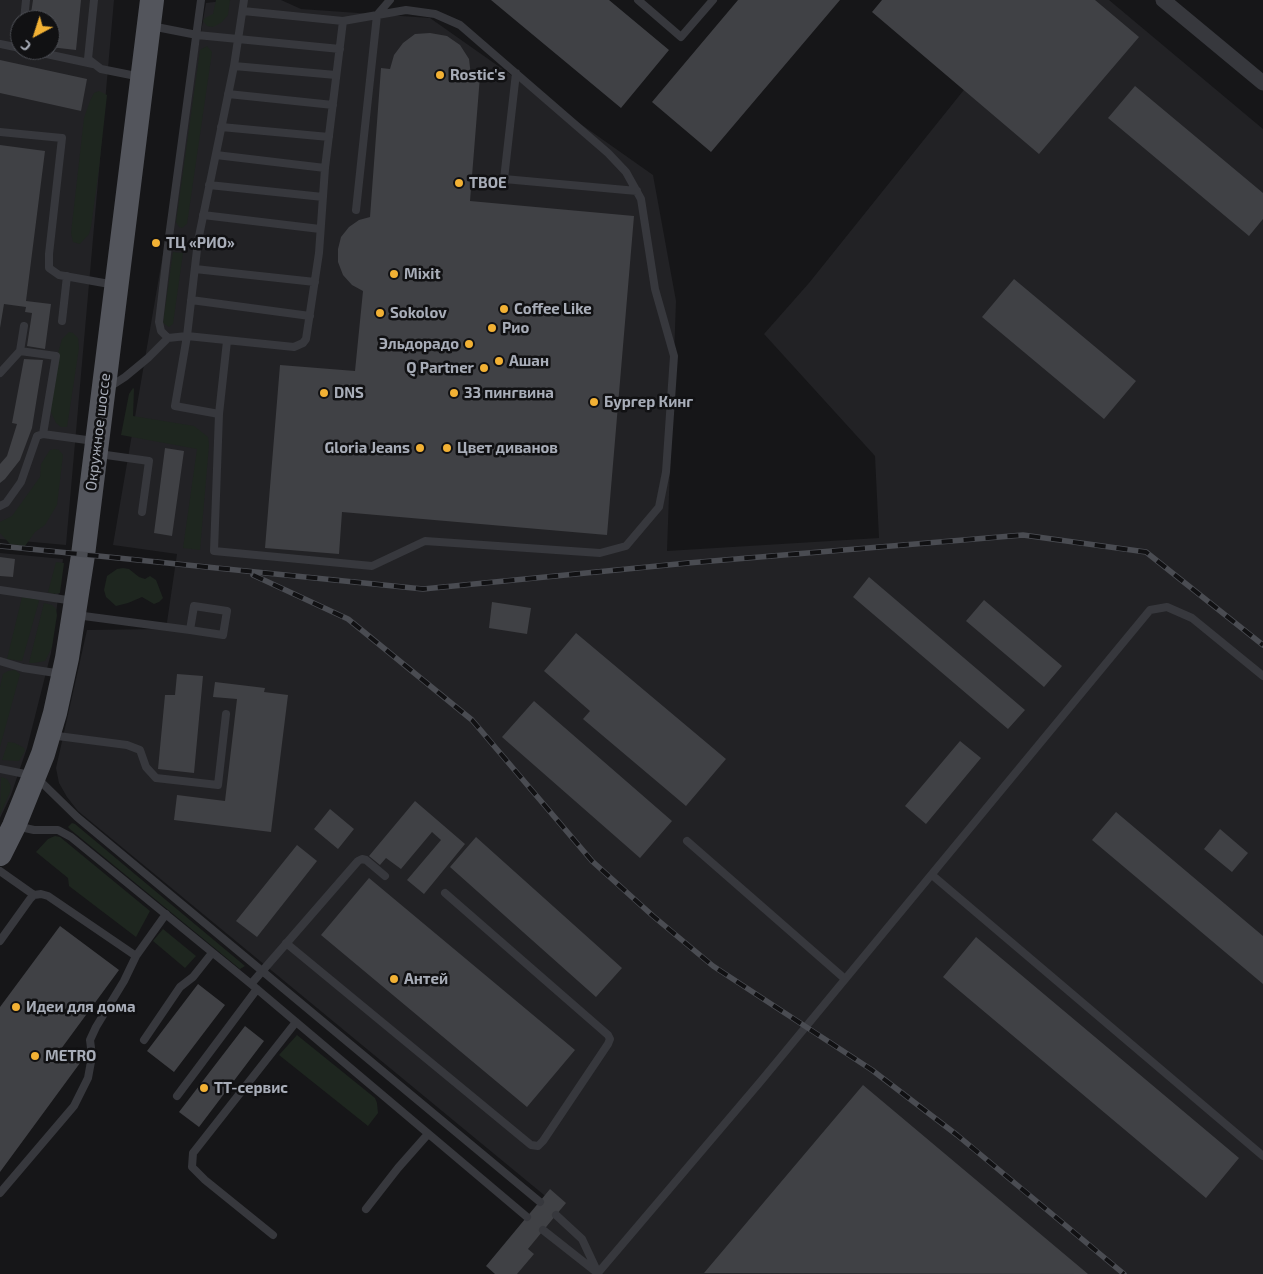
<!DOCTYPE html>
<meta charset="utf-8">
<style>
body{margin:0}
#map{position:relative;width:1263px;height:1274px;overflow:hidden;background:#161618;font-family:"Exo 2",sans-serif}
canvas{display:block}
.north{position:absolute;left:10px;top:10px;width:50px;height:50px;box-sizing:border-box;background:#111113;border:1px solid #4d4f55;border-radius:50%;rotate:220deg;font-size:14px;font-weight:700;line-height:20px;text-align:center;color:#a8adb8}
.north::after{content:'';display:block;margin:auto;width:18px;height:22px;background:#f2b134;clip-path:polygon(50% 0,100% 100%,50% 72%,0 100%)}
</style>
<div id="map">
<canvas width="1263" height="1274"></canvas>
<div class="north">С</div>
</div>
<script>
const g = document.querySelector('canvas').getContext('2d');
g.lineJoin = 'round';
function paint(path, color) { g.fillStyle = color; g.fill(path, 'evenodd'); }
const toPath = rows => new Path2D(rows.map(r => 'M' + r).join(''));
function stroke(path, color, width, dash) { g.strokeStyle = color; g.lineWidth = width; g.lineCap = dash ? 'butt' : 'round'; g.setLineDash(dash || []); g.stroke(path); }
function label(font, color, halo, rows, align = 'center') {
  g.font = font + ' "Exo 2",sans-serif'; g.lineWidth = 5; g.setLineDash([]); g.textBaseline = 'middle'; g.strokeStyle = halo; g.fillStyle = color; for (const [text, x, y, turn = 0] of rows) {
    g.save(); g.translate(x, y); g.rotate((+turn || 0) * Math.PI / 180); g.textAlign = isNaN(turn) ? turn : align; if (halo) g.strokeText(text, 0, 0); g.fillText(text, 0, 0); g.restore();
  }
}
const built = toPath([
 [0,0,114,0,66,545,0,539],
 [20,20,50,20,50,50,20,50],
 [231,0,281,0,301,9,430,18,653,175,676,301,667,551,879,538,875,456,764,334,809,283,1036,0,1109,0,1263,129,1263,1274,507,1274,561,1209,78,811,67,797,59,783,56,768,87,630,166,629,177,554,113,545,206,3],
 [0,553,63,559,51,653,27,748,11,795,0,818]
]);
const green = toPath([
 [216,0,230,0,228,15,222,22,217,25,213,27,207,26,203,21,205,18,213,14],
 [207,46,212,52,187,224,182,228,179,227,176,222,200,50],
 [99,91,107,95,99,168,91,227,89,234,80,244,73,242,71,233,84,118,90,101,94,93],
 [173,252,183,253,173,324,169,327,163,323],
 [69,332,73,333,78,338,79,348,67,427,61,427,56,423,50,410,57,357,62,339],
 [133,388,134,389,133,416,194,426,208,437,209,445,200,550,183,548,197,449,121,435,129,394],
 [55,449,59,450,63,455,57,505,45,525,35,532,25,546,10,544,0,533,0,522,12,516,40,477,41,464,50,450],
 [56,562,64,563,60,593,54,594,48,592],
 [123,568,129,569,139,577,145,579,150,576,156,580,163,598,159,602,154,604,142,597,128,603,116,606,106,597,104,590,107,576,117,569],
 [22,597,37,599,39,601,22,661,7,659],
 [44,603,52,605,56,609,57,615,52,647,45,661,34,663,29,663],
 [15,670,20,674,0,747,0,687,3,674,8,671],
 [8,742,15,743,24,748,25,751,19,761,2,760],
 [1,777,7,779,11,786,10,792,0,815],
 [72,823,75,824,245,966,240,969,71,830,68,827],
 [55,836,60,837,150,911,136,937,69,886,68,878,36,852,48,839],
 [163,929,196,956,185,968,153,941],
 [297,1035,375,1098,377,1103,378,1113,368,1126,279,1055]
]);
const building = toPath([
 [33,0,81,0,76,50,50,47,50,20,30,20],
 [491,0,609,0,669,50,621,108],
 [738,0,840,0,711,152,652,102],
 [882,0,1095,0,1139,37,1039,154,872,12],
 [430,33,447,36,460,45,469,59,471,76,480,76,470,201,634,216,607,535,342,512,339,554,265,548,280,365,355,371,363,291,352,285,343,275,338,262,338,249,341,237,349,227,359,220,370,217,381,68,390,69,394,55,403,43,415,34],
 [0,60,87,79,81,111,0,93],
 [1135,86,1263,193,1263,219,1249,236,1108,118],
 [0,145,45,151,26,301,51,304,45,349,27,346,32,313,25,312,26,307,4,304,0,328],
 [1014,279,1136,381,1104,419,982,317],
 [24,359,43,360,32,428,20,460,5,479,0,483,0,464,7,456,17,424,12,423],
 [165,448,184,451,172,536,154,533],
 [0,557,15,559,13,577,0,576],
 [869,577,1025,710,1008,729,853,597],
 [984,600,1062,666,1044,687,966,621],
 [492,602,531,608,527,634,489,628],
 [576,633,726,759,686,806,583,719,590,711,544,671],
 [177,674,203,676,194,773,158,769,165,695,175,695],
 [215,682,265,688,264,692,288,695,271,832,174,820,177,795,225,801,237,699,213,697],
 [534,701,672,821,640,858,502,737],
 [960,741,981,758,926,824,905,806],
 [415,801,465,844,424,894,407,880,441,840,432,832,401,869,386,858,380,865,369,856],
 [330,809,354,829,338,849,314,829],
 [1116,812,1263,936,1263,984,1092,840],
 [1220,829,1248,853,1232,872,1204,849],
 [476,837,622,968,596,997,450,867],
 [297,845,317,861,257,937,236,921],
 [369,878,575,1050,527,1107,321,935],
 [60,926,119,970,61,1049,80,1063,0,1172,0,1007],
 [976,937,1239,1158,1206,1198,943,977],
 [198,984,225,1005,174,1072,147,1051],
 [245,1026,264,1041,199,1127,179,1112],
 [863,1085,1088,1274,704,1273],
 [550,1189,566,1203,528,1249,534,1254,517,1274,495,1274,486,1266]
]);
const lane = toPath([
 [94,0,88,59,101,69,141,77],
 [638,0,681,37,713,0],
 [24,20,26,0],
 [151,26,197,35,340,49],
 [0,44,20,48],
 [28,50,93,64],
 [234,66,336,75],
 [516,73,504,179,637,191],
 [228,94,333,105],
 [221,127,329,137],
 [0,132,62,138,49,254,49,268,59,275,115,285],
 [216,155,325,168],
 [209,185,323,197],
 [356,210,377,15,390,0],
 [203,215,320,229],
 [195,269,315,282],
 [191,300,310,316],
 [62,321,67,276],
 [24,326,20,351,56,356,43,434],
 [168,338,161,331,159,322,169,237,201,0],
 [227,341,219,414,175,406,187,336,198,241,234,66,244,0],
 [0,373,20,351],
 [108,388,125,377,148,358,168,338,187,336,294,347,303,343,306,339,319,253,325,168,343,21],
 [219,414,214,551,372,566,425,541,600,553,626,546,659,507,666,472,674,356,655,289,641,199,626,172,608,153,460,25,435,14,406,10,343,21,243,11],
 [99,454,149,461,142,512],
 [0,506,6,503,21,482,37,436,43,434,94,441],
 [0,590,74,601],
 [76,615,190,630,223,635,227,611,194,606,190,630],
 [0,661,23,668,62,674],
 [50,735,127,745,140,750,146,767,156,778,218,785,226,714],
 [0,769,35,776,77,817,540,1202],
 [16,826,34,830,58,830,71,837,251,984,527,1217],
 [687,841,845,979],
 [0,871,34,895],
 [932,875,1263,1156],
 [0,941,30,899,34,895,41,894,48,896,136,956,166,914],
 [286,943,531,1145,538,1146,543,1141,608,1044,610,1039,608,1035,445,893],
 [251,984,358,861,362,859,366,860,385,876],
 [144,1040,180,987,193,977,212,953],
 [177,1096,257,989],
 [0,1193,74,1106,88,1078,92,1056,90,1040,96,1027,124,981,136,956],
 [366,1209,398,1168,428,1134],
 [556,1215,582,1239,598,1273],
 [543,1230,595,1271],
 [273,1235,205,1180,192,1167,193,1153,296,1022],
 [597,1274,761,1081,1150,610,1167,607,1192,618,1263,676]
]);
const street = toPath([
 [1163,0,1263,83]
]);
const primary = toPath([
 [0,854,14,826,43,754,55,713,67,658,83,555,152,0]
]);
const rail = toPath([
 [0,546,423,589,688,563,1023,535,1146,552,1263,645],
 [253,575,348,619,472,720,592,861,653,916,713,966,872,1070,957,1135,1124,1274]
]);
const markers = [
 [440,75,5,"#f2b134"],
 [459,183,5,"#f2b134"],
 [156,243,5,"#f2b134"],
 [394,274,5,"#f2b134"],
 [504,309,5,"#f2b134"],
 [380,313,5,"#f2b134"],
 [492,328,5,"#f2b134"],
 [469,344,5,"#f2b134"],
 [499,361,5,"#f2b134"],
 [484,368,5,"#f2b134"],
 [324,393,5,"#f2b134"],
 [454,393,5,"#f2b134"],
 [594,402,5,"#f2b134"],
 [420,448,5,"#f2b134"],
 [447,448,5,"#f2b134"],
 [394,979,5,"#f2b134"],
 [16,1007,5,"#f2b134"],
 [35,1056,5,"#f2b134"],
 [204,1088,5,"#f2b134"]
];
const poiNames = [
 ["Rostic's",450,75],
 ["ТВОЕ",469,183],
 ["ТЦ «РИО»",166,243],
 ["Mixit",404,274],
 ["Coffee Like",514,309],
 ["Sokolov",390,313],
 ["Рио",502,328],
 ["Эльдорадо",459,344,"right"],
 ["Ашан",509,361],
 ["Q Partner",474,368,"right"],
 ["DNS",334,393],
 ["33 пингвина",464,393],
 ["Бургер Кинг",604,402],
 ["Gloria Jeans",410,448,"right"],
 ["Цвет диванов",457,448],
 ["Антей",404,979],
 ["Идеи для дома",26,1007],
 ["METRO",45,1056],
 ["ТТ-сервис",214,1088]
];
const streetNames = [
 ["Окружное шоссе",98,432,-83]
];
paint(built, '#222225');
paint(green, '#1e261f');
paint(building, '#404145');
stroke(lane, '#37383d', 8);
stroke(street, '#37383d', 15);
stroke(primary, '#53555c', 24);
stroke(rail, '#4a4c52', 5.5);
stroke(rail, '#111113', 4, [11]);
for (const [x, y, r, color] of markers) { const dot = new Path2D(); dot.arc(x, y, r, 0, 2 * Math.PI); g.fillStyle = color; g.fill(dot); stroke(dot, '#111113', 2); }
label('bold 15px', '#a8adb8', '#111113', poiNames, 'left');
label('15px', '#a8adb8', '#111113', streetNames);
</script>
